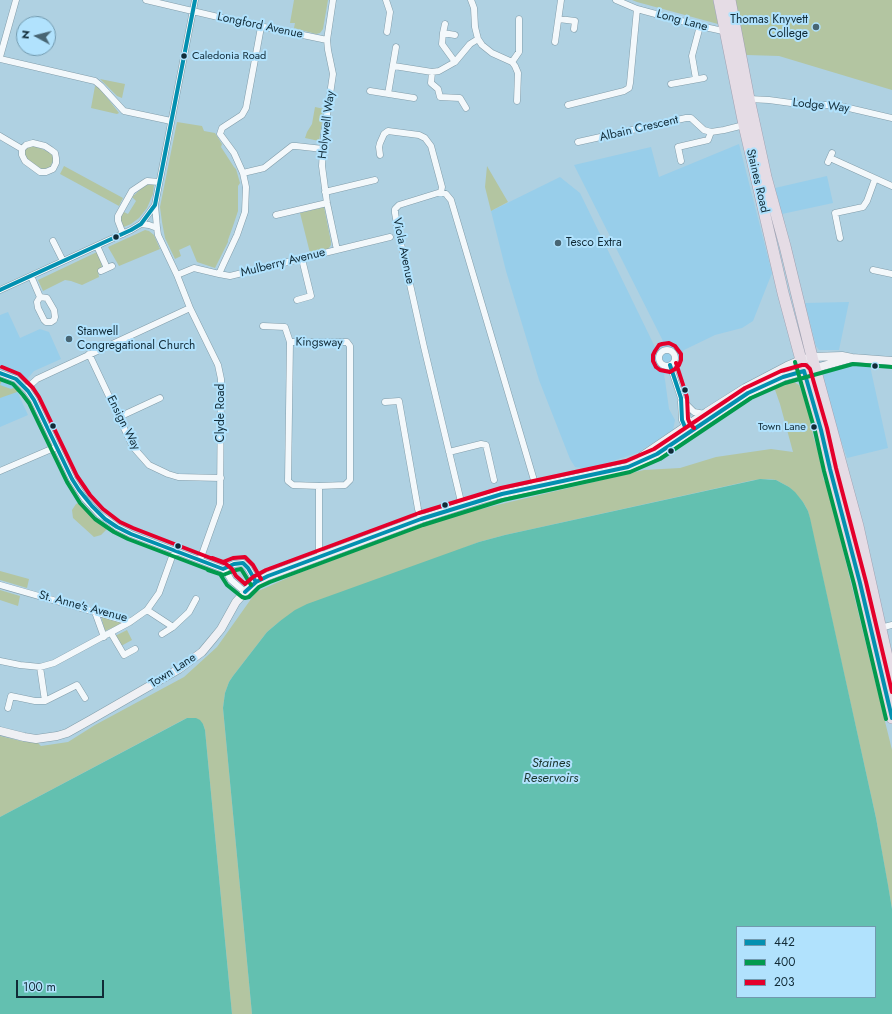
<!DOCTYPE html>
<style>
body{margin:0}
#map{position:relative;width:892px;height:1014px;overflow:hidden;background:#afd1e2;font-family:Jost,sans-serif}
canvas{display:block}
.legend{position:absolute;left:736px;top:926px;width:140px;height:72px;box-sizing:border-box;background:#b1e2fd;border:1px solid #7199ae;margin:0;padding:5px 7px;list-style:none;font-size:12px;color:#112b37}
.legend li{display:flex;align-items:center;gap:8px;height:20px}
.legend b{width:20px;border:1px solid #7199ae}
.north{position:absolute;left:16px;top:16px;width:40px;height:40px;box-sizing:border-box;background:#b1e2fd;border:1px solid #7199ae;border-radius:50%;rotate:277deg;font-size:11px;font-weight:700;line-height:16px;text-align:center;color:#112b37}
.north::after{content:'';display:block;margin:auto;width:14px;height:18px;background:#486573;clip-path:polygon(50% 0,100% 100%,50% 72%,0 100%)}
.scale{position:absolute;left:16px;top:980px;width:88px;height:18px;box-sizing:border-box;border:2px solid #112b37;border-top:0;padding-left:5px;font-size:12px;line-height:14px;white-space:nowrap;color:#112b37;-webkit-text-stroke:3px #b1e2fd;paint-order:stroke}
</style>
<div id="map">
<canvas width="892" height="1014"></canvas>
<ul class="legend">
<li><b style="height:5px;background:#0390b0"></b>442</li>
<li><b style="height:5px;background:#029a4e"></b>400</li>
<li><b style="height:5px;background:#e4002b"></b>203</li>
</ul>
<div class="north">N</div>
<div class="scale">100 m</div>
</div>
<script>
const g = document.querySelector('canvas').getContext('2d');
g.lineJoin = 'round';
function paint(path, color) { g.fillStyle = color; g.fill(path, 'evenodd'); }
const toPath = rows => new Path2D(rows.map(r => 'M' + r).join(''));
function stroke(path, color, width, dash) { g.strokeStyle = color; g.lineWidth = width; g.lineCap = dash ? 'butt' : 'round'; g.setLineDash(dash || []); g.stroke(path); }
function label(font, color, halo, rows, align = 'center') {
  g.font = font + ' Jost,sans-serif'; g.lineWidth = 4; g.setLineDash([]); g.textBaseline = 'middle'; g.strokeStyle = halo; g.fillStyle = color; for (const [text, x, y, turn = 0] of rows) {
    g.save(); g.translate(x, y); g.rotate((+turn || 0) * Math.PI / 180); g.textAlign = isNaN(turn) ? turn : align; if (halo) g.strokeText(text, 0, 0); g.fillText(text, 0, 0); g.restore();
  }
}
const built = toPath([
 [739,144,772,273,753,321,742,328,715,335,684,350,664,375,665,380,669,409,675,420,673,430,637,453,588,469,575,467,570,459,539,380,506,271,491,211,560,177,580,193,655,347,663,341,574,165,651,147,659,177],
 [827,176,833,203,782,214,775,188],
 [849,302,839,350,819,350,816,346,805,303],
 [8,312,20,338,40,329,49,332,61,359,34,371,17,391,28,415,0,427,0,315],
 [847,366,870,366,888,448,847,458,835,423,823,377,824,374,827,371]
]);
const green = toPath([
 [294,0,328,0,323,29,320,33,316,34,294,28,295,23,290,23],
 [632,0,713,0,718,24,637,2],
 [735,0,892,0,892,90,779,56,747,55,745,54],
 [100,79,125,84,122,98,117,96],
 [95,86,98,87,102,91,119,113,117,114,91,108],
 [315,107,324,109,319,141,305,138,307,132,312,124],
 [177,122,202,126,204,131,215,133,222,144,221,147,234,167,236,169,240,183,238,186,238,211,233,226,228,240,228,242,215,268,197,262,190,245,179,250,181,256,175,259,165,238,162,222,160,207],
 [32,145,49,152,53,156,53,161,50,167,44,169,37,168,28,162,24,155,24,149],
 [64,166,123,198,119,206,60,174],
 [487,166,508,202,491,211,485,187],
 [148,184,152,184,154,185,153,194,147,208,139,218,131,224,124,227,120,221,121,216,124,212,128,214,136,201,132,197,142,188],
 [324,207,331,242,331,245,329,248,327,250,310,253,300,213],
 [145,230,149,231,154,235,160,249,119,266,108,247],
 [97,252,101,261,102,268,98,271,99,277,82,285,71,281,65,280,43,291,38,280],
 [0,380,2,381,0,385,11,389,16,387,19,386,21,388,20,391,0,398],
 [791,382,794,382,799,385,809,410,813,435,818,452,824,481,826,481,892,750,892,909,876,818,808,511,803,502,789,487,776,480,769,479,754,480,505,535,479,542,280,621,267,632,233,676,229,682,225,693,223,708,252,1014,232,1014,205,730,203,724,187,718,181,721,0,817,0,736,21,741,38,743,41,746,68,742,95,725,184,677,217,647,256,592,294,575,447,517,644,470,680,468,716,457,771,449,793,452,780,404,774,387],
 [80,502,97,520,108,528,101,535,94,537,73,518,72,510,76,504],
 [0,571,29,579,27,588,0,580],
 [0,590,20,596,18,606,0,600],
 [101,616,123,623,105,631],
 [127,630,132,640,121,646,115,636]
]);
const water = toPath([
 [760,479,776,480,789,487,795,492,803,502,808,511,810,518,876,818,888,885,892,909,892,1014,252,1014,223,708,225,693,229,682,233,676,267,632,280,621,295,610,307,604,479,542,505,535],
 [737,927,875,927,875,997,737,997],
 [187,718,196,718,200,720,203,724,205,730,232,1014,0,1014,0,817]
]);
const street = toPath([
 [146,0,235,21,327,40],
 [195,0,155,205,157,228,158,235,177,275,190,308,218,365,221,379,220,504,200,560],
 [333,0,327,40,328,50,333,74,324,135,322,166,327,203,337,250],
 [386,0,390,12,387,32],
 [471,0,474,8,475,27,478,39,482,45,492,53,512,62,515,66,518,73,517,101],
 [616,0,637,9,700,26,723,31,725,31],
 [559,19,575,21,574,29],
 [443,33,445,24],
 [455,35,443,33,442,44,455,62],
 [555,42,561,0],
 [0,57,16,0],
 [0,59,95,81,101,86,124,111,171,121],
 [512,62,519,52,519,19],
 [394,66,432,72,439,71,455,62,470,44,478,39],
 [432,72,431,83,438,89,440,97,460,98,466,108],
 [696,79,692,56,700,26],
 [671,84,704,78],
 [370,91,414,98],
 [388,94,396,47],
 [749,99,769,100,806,105,836,105,892,118],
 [568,105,624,91,629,88,630,83,637,9],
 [0,136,22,149],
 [578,142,686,118,691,118,704,130,711,132,724,130,744,125],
 [33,143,45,146,51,150,55,153,56,158,56,163,53,169,46,172,40,172,25,161,22,155,22,149,26,145,33,143],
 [380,155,379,147,380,143,384,134,388,131,419,135,425,138,431,146,442,187,441,192],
 [830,158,892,186],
 [681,161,678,147,708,140,711,132],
 [828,162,832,153],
 [243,173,264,168,292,146,296,146,323,149],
 [325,192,375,180],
 [276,215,327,203],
 [141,224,149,225,157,228],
 [123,234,118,221,118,216,132,191,147,181,159,182],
 [840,238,835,213,863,207,867,201,875,179],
 [53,241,63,261],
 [97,246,107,268],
 [873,270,892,274],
 [101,271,112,266],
 [219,274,223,265,237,235,245,212,246,187,243,173,234,153,220,134,222,128,242,115,246,108,261,27],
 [177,275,194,268,219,274,230,276,390,237],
 [31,276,40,297],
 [0,290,131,230,141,224,155,205],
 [40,297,47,298,54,310,55,317,54,320,51,322,46,322,44,320,38,308,37,302,40,297],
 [297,300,311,296,302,259],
 [263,326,285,327,290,342],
 '659 358a8 8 0 1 1 16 0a8 8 0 1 1-16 0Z',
 [89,354,133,447,149,465,168,474,178,477,221,478],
 [670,365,681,398,687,414,689,427],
 [0,373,16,379,28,391,34,400,72,479,79,490,85,499,99,514,117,527,131,534,223,569,227,573,231,580,245,592],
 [26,389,37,379,190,308],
 [683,401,694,412,704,414],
 [385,402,399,401,418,509,421,519],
 [681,402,682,420,687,430],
 [119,417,160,398],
 [449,452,481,444,486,445,494,480],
 [0,471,56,447],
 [319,486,293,485,288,481,290,342,347,342,350,346,350,480,345,485,319,486,319,550,321,556],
 [462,506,424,347,399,235,395,213,395,209,399,205,441,192,446,194,451,200,536,487],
 [223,569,234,564,243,563,248,568,256,582],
 [0,585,130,622],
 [147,610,173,627,189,612,196,599],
 [95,612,104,637],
 [880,628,892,625],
 [111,633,124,655,135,649],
 [162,634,173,627],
 [0,661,20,665,40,667,54,663,130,622,147,610,159,593,174,551],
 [40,667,45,701],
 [8,708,11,696,35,701,45,701,77,685,85,698]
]);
const secondary = toPath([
 [642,456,707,412,745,388,787,366,801,360,812,357,842,356,852,358,892,361],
 [0,731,24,737,36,739,57,736,67,733,92,719,179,669,202,652,212,640,221,629,236,602,245,592,256,582,268,576,421,519,480,500,502,494,628,467,657,454,671,445,698,426,748,393,783,377,852,358]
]);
const highway = toPath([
 [719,0,744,125,783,293,801,360,821,430,830,469,860,583,892,718],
 [730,0,749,99,766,177,785,246,812,357,858,526,892,679]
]);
const bus1 = toPath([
 [0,290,131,230,141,224,155,205,195,0],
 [670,365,681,398,682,420,685,427],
 [804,371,821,430,830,469,860,583,892,718],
 [0,373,16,379,28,391,34,400,72,479,79,490,92,506,105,519,117,527,131,534,223,569,234,564,243,563,248,568,256,582],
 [245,592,256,582,268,576,421,519,502,494,628,467,657,454,748,393,783,377,804,371]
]);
const bus2 = toPath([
 [795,362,815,431,824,471,854,584,886,719],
 [0,379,13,384,23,395,29,403,67,482,80,503,95,519,114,532,128,539,220,574,227,585,242,597,245,598,249,597,259,587,270,582,423,525,503,500,630,472,660,459,751,398,785,383,853,364,892,367],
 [208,570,223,575,236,570,241,569,243,572,251,585]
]);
const bus3 = toPath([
 [655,351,653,355,653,361,656,367,660,370,670,372,675,369,679,365,681,360,681,354,675,346,669,343,662,344,659,345,655,351],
 [676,363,687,397,688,419,690,424,694,428],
 [2,367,19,374,33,388,39,397,77,476,90,495,103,509,120,522,133,528,226,564,232,569,236,576,245,584,253,577,266,570,419,513,501,488,626,461,654,449,745,388,781,371,802,365,806,365,810,369,827,428,836,468,866,582,892,692],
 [212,558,223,562,233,558,245,557,253,565,261,579]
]);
const markers = [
 [816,27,4,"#486573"],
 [184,56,3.5,"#112b37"],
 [116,237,3.5,"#112b37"],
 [558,243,4,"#486573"],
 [69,339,4,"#486573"],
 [875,366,3.5,"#112b37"],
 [685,390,3.5,"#112b37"],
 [53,426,3.5,"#112b37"],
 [814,427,3.5,"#112b37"],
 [671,451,3.5,"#112b37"],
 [445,505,3.5,"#112b37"],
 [178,546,3.5,"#112b37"]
];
const busNames = [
 ["Caledonia Road",192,56],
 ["Town Lane",806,427,"right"]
];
const poiNames = [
 ["Thomas Knyvett",808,20,"right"],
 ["College",808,34,"right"],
 ["Tesco Extra",566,243],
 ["Stanwell",77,332],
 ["Congregational Church",77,346]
];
const streetNames = [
 ["Long Lane",682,21,15],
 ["Longford Avenue",260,26,12],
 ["Lodge Way",821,106,6],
 ["Holywell Way",327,125,-83],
 ["Albain Crescent",639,129,-13],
 ["Staines Road",757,181,77],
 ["Viola Avenue",403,251,78],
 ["Mulberry Avenue",283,263,-14],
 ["Kingsway",319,343,1],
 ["Clyde Road",221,413,-90],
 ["Ensign Way",123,423,63],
 ["St. Anne's Avenue",83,607,15],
 ["Town Lane",173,671,-33]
];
const waterNames = [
 ["Staines",551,764],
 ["Reservoirs",551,779]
];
paint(built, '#98ceea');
paint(green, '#b3c5a1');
paint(water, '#63c0b0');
stroke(street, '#829daa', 7);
stroke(secondary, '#829daa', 9);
stroke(highway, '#a0a2b2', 12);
stroke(street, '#f3f8fb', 6);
stroke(secondary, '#eff0f4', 8);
stroke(highway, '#e5dce5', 11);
stroke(bus1, '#0390b0', 4);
stroke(bus2, '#029a4e', 4);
stroke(bus3, '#e4002b', 4);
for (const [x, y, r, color] of markers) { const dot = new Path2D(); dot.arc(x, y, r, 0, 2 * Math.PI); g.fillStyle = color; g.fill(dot); stroke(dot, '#b1e2fd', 1.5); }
label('11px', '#112b37', '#b1e2fd', busNames, 'left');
label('12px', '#112b37', '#b1e2fd', poiNames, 'left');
label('12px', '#112b37', '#b1e2fd', streetNames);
label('italic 13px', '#1d362e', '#b1e2fd', waterNames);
</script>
